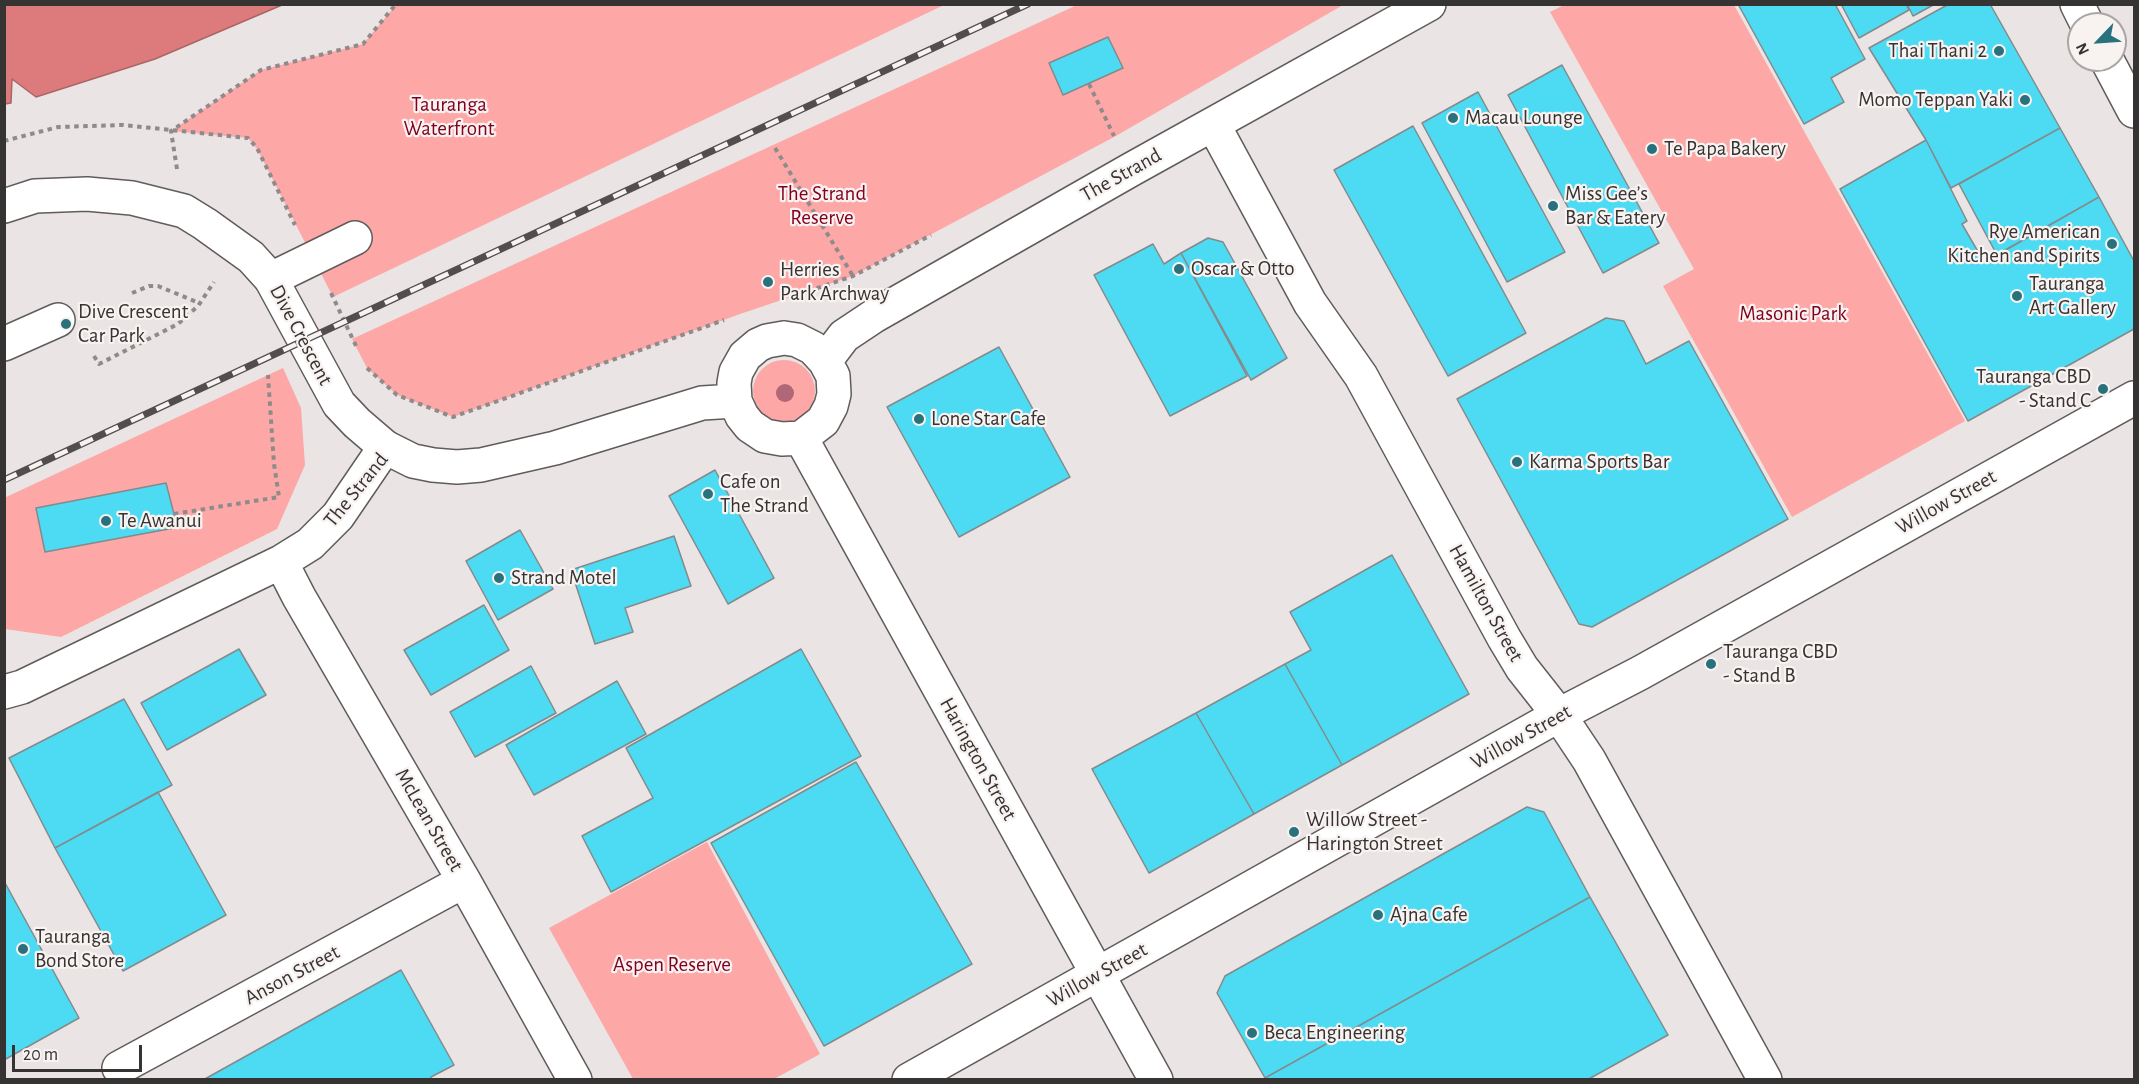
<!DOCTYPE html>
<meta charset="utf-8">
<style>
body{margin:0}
#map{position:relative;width:2139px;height:1084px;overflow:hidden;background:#eae4e4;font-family:"Alegreya Sans",sans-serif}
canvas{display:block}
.frame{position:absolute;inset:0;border:6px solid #363333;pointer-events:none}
.north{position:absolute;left:2067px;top:12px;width:60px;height:60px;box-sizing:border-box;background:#f8f2f1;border:2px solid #aaa6a5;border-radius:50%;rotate:245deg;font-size:16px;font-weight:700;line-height:24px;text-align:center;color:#363333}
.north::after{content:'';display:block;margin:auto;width:21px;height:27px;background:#29717c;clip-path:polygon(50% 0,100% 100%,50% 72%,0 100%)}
.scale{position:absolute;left:12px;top:1045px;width:130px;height:27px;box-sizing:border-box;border:3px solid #363333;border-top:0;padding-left:8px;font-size:18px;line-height:21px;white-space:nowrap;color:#363333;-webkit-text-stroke:4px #f8f2f1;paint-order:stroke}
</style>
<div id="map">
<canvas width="2139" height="1084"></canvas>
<div class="frame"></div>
<div class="north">N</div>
<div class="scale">20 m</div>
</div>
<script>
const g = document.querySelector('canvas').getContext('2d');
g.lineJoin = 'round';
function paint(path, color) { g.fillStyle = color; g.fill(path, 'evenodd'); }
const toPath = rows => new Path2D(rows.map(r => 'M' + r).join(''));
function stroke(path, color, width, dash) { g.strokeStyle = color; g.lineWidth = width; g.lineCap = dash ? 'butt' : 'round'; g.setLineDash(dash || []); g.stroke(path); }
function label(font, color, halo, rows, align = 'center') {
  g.font = font + ' "Alegreya Sans",sans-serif'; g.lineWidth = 4.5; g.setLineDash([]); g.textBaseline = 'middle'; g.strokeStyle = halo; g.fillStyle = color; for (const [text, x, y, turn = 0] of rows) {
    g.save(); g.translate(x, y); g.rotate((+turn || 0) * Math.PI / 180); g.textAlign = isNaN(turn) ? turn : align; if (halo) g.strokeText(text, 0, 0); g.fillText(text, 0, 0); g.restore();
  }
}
const green = toPath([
 [396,5,944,5,333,297,257,149,248,138,171,131,261,70,363,44],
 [1077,5,1343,5,1114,137,853,276,743,313,453,417,397,395,367,368,352,339],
 [1564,5,1734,5,1965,421,1792,517,1663,286,1694,269,1550,12],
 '753 391a31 31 0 1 1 62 0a31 31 0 1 1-62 0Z',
 [283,368,301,408,305,465,277,529,61,637,5,629,4,498],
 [707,842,820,1054,774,1079,633,1079,549,928]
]);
const water = toPath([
 [5,4,282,4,282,5,155,59,36,97,12,79,11,103,5,104,5,4]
]);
const building = toPath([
 [1738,4,1835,4,1865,59,1831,78,1844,102,1804,124,1738,4],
 [1841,4,1906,4,1909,10,1859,38,1841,4],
 [1907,4,1935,4,1913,16,1907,4],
 [1949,4,1990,4,2060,128,1951,188,1926,140,1869,48,1949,4],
 [1108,37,1123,68,1063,95,1049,63,1108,37],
 [1562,65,1659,243,1603,273,1508,95,1562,65],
 [1478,92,1565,252,1507,282,1422,123,1478,92],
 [1413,126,1526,333,1448,376,1334,170,1413,126],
 [2060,128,2099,197,1997,255,1959,184,2060,128],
 [1926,140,1967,221,1962,224,1984,262,2099,197,2134,261,2134,329,1968,421,1840,189,1926,140],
 [1208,238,1223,242,1287,358,1251,380,1181,253,1208,238],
 [1153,244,1164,264,1181,253,1247,376,1170,416,1094,275,1153,244],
 [1606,318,1624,321,1646,364,1689,341,1788,519,1592,627,1579,624,1457,399,1606,318],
 [999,347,1070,477,959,537,887,407,999,347],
 [715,470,774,578,728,604,669,496,715,470],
 [166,483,174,514,174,528,45,552,36,508,166,483],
 [520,530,553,589,498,620,466,561,520,530],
 [674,536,691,586,625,608,633,632,595,644,571,570,674,536],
 [1392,555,1469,694,1342,765,1285,664,1311,650,1290,612,1392,555],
 [484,605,509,650,431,695,404,650,484,605],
 [239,649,266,695,167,750,141,703,239,649],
 [801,649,861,756,611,892,582,836,653,798,626,748,801,649],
 [1285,664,1342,765,1254,814,1196,713,1285,664],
 [531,666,556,713,475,757,450,712,531,666],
 [617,681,646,734,534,795,506,745,617,681],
 [124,699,172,785,55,848,9,758,124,699],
 [1196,713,1254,814,1149,873,1092,769,1196,713],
 [856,762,972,964,824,1046,711,843,856,762],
 [158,792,226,915,123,971,55,848,158,792],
 [1527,807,1544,812,1590,897,1265,1078,1217,993,1225,976,1527,807],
 [4,881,79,1018,4,1060,4,881],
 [1590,897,1668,1035,1587,1080,1266,1080,1265,1078,1590,897],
 [401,970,454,1065,431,1077,431,1080,203,1080,401,970]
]);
const path = toPath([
 [1089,84,1114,136],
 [4,141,58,127,123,125,248,138,257,148,295,225],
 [775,148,853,276],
 [177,169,171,131,261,70,363,44,396,4],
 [132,293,149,286,158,286,199,303],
 [331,293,357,348],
 [791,297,853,276,931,235],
 [94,356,99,364,178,324,198,306,214,282],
 [367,368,397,395,453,417,724,320],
 [174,514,279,497,274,464,268,375]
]);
const minor = toPath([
 [2077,4,2087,24],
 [2107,60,2134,111],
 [1213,124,1310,303,1361,376,1504,638,1522,668,1559,715,1589,760,1765,1080],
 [271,279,355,238],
 [784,338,797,340,813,348,825,361,833,376,834,394,831,406,823,421,801,438,782,439,765,436,750,426,742,416,735,401,734,383,736,372,745,356,758,345,767,341,784,338],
 [4,344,58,320],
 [825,361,844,336,874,316,1132,169,1429,4],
 [801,438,1156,1080],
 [281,562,299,597,464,881,575,1080],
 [4,692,22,687,281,562,310,544,338,516,385,447,413,461,433,465,457,467,481,465,555,448,702,403,735,401],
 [119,1068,464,881],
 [909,1080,1559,715,1640,673,2134,398]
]);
const major = toPath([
 [4,206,35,196,87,194,132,198,184,211,205,224,251,257,271,279,339,404,357,423,385,447]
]);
const rail = toPath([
 [4,480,1028,4]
]);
const trees = [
 [785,393]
];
const markers = [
 [1999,51,6,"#29717c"],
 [2025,100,6,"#29717c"],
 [1453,118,6,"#29717c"],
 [1652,149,6,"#29717c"],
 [1553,206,6,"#29717c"],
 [2112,244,6,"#29717c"],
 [1179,269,6,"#29717c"],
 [768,282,6,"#29717c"],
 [2017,296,6,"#29717c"],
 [66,324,6,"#29717c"],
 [2103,389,6,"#29717c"],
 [919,419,6,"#29717c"],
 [1517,462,6,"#29717c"],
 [708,494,6,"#29717c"],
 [106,521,6,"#29717c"],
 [499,578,6,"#29717c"],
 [1711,664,6,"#29717c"],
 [1294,832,6,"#29717c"],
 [1378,915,6,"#29717c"],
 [23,949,6,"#29717c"],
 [1252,1033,6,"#29717c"]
];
const poiNames = [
 ["Thai Thani 2",1987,51,"right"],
 ["Momo Teppan Yaki",2013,100,"right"],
 ["Macau Lounge",1465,118],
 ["Te Papa Bakery",1664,149],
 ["Miss Gee’s",1565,194],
 ["Bar & Eatery",1565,218],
 ["Rye American",2100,232,"right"],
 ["Kitchen and Spirits",2100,256,"right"],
 ["Oscar & Otto",1191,269],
 ["Herries",780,270],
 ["Park Archway",780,294],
 ["Tauranga",2029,284],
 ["Art Gallery",2029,308],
 ["Dive Crescent",78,312],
 ["Car Park",78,336],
 ["Tauranga CBD",2091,377,"right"],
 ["- Stand C",2091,401,"right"],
 ["Lone Star Cafe",931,419],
 ["Karma Sports Bar",1529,462],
 ["Cafe on",720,482],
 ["The Strand",720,506],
 ["Te Awanui",118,521],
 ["Strand Motel",511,578],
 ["Tauranga CBD",1723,652],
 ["- Stand B",1723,676],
 ["Willow Street -",1306,820],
 ["Harington Street",1306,844],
 ["Ajna Cafe",1390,915],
 ["Tauranga",35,937],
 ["Bond Store",35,961],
 ["Beca Engineering",1264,1033]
];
const parkNames = [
 ["Tauranga",449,105],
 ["Waterfront",449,129],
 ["The Strand",822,194],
 ["Reserve",822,218],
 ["Masonic Park",1793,314],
 ["Aspen Reserve",672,965]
];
const streetNames = [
 ["The Strand",1121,175,-29],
 ["Dive Crescent",301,335,62],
 ["The Strand",356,490,-51],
 ["Willow Street",1946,502,-29],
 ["Hamilton Street",1486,603,61],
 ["Willow Street",1521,737,-29],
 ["Harington Street",978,759,61],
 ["McLean Street",429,820,60],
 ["Anson Street",292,975,-28],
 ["Willow Street",1097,975,-29]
];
paint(green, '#fda7a7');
paint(water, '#dd7a7c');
stroke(water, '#ab6566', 1.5);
paint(building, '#4cdbf2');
stroke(building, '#848a8b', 1.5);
stroke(minor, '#615b5b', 36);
stroke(major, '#615b5b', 36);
stroke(path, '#8f8b8b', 4, [4.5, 4.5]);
stroke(minor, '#fff', 33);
stroke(major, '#fff', 33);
stroke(rail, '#524e4e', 7);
stroke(rail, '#f8f2f1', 4.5, [14]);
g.fillStyle = '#b06777';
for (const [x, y] of trees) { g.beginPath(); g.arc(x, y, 9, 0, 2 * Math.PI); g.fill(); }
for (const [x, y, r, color] of markers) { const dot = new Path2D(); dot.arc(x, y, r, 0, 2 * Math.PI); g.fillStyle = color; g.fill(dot); stroke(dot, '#f8f2f1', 2); }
label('21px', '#363333', '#f8f2f1', poiNames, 'left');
label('21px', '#81001e', '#f8f2f1', parkNames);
label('21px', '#363333', '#f8f2f1', streetNames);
</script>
